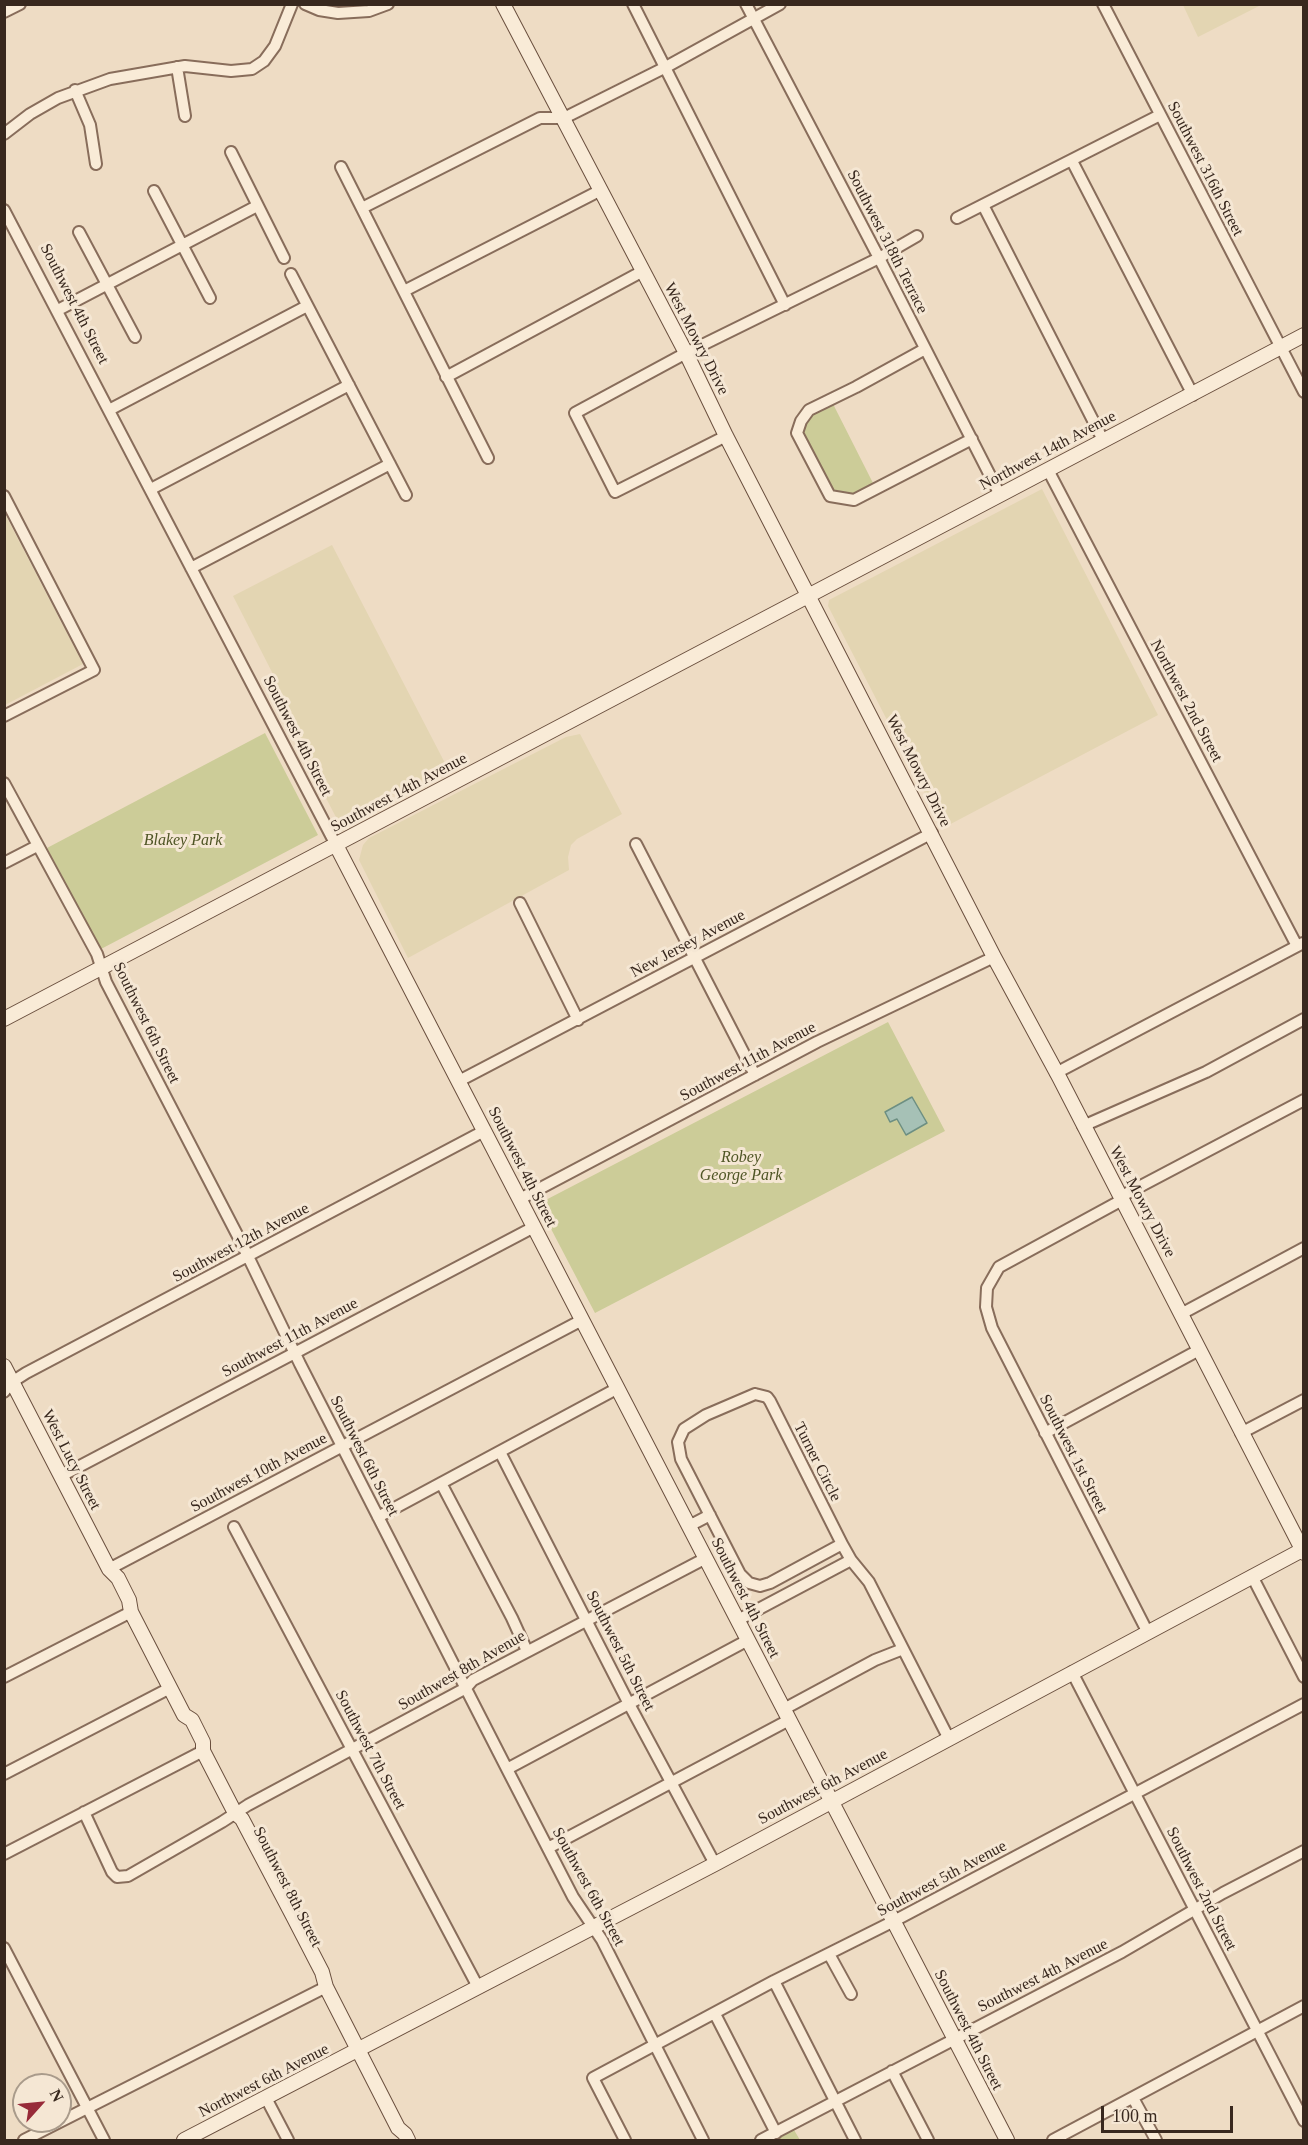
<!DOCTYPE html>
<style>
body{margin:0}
#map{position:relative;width:1308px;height:2145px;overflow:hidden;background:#eedcc4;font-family:Georgia,serif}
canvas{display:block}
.frame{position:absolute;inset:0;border:6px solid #38281e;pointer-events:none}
.north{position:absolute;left:12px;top:2073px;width:60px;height:60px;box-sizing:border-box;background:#f5e7d4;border:2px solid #a99b8b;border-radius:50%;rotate:63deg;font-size:16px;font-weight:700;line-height:24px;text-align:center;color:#38281e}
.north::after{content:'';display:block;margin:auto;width:21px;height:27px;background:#972b39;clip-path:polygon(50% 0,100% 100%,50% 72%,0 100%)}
.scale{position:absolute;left:1101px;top:2106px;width:132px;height:27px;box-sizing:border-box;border:3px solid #38281e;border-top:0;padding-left:8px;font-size:18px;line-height:21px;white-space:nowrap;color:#38281e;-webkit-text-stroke:4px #f5e7d4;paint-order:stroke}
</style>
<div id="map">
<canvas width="1308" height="2145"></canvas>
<div class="frame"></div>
<div class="north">N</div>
<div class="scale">100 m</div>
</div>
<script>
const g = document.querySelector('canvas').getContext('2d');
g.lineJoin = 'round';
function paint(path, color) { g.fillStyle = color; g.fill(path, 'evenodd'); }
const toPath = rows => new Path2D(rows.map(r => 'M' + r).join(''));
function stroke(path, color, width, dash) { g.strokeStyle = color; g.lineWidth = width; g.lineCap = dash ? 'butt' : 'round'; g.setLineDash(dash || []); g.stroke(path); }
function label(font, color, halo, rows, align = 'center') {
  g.font = font + ' Georgia,serif'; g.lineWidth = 6; g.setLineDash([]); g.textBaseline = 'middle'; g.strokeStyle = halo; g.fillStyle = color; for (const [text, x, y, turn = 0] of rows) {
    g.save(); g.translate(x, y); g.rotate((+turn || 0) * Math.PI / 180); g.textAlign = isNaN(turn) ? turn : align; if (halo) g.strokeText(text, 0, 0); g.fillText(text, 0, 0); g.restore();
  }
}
const farmland = toPath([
 [1183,5,1261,5,1198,37],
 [1042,489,1158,715,943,828,828,606,829,600],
 [5,514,83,664,5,705,4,705],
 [332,545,447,767,339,823,266,683,275,678,233,596],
 [580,734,622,814,577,839,571,845,568,857,569,870,408,958,359,860,363,845,369,838,566,737]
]);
const green = toPath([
 [831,400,875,487,853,498,831,495,799,433,802,421],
 [265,733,318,835,101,949,47,848],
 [888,1022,945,1131,595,1313,538,1204],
 [794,2130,800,2140,778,2140,777,2138]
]);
const water = toPath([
 [912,1097,927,1123,906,1135,897,1119,890,1122,885,1112,912,1097]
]);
const street = toPath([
 [305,4,319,10,338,13,369,11,388,4],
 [633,4,785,305],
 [746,4,879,258,1000,495],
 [1103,4,1304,392],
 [4,12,20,4],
 [177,67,185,116],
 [75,90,90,125,96,164],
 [4,134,30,114,58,98,110,79,185,66,231,71,252,69,264,61,275,46,292,4],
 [231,152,284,258],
 [1072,161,1193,395],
 [341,167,488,458],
 [154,191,210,298],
 [983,205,1103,440],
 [362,208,540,118,564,118,666,67,780,4],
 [4,210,336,845],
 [957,218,1160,115],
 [79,232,135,337],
 [291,274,406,495],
 [404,291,601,190],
 [58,310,257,206],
 [925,349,856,387,809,410,801,421,797,433,830,496,854,500,972,439],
 [446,377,643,271],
 [109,410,307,306],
 [726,436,615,492,575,413,686,353,879,258,917,236],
 [1048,470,1297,946],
 [151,489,349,385],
 [4,496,94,670,4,716],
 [191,568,390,464],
 [4,783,97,954,106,982,243,1246,300,1364,507,1769,573,1897,602,1940,703,2140],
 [636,844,755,1075],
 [4,863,37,846],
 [520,903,578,1020],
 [1056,1073,1303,943],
 [459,1081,932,833],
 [1083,1126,1206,1072,1304,1019],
 [1120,1197,1304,1100],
 [520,1199,817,1042,994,957],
 [1122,1200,999,1267,987,1288,986,1307,992,1328,1147,1631],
 [1181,1314,1304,1248],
 [4,1392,12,1382,26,1373,484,1131],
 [755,1394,767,1397,770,1401,842,1544,770,1583,760,1586,749,1583,740,1574,681,1459,678,1442,684,1429,706,1415,755,1394],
 [1045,1433,1199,1350],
 [1241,1433,1304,1400],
 [500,1452,629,1704,715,1864],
 [61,1476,534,1227],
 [441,1483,512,1618,527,1651],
 [378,1517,618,1388],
 [689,1526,710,1515],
 [234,1527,478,1987],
 [842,1544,851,1560,869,1582,949,1739],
 [109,1569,582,1320],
 [1252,1576,1304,1677],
 [738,1620,851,1560],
 [1072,1672,1304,2121],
 [4,1677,131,1612],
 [784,1709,875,1660,903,1649],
 [507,1769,748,1640],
 [4,1774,170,1688],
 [84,1812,112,1872,117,1877,128,1876,222,1822,248,1805,466,1688,473,1680,706,1558],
 [548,1848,789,1720],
 [4,1854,203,1751],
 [4,1948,104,2140],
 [829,1954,851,1994],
 [774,1981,855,2140],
 [715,2014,776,2133],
 [892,2071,928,2140],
 [266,2098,288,2140],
 [1133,2098,1156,2140],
 [24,2140,326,1987],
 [625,2140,593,2078,774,1981,894,1921,1304,1704],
 [761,2140,1122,1952,1223,1893,1304,1851],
 [1053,2140,1304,2006]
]);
const secondary = toPath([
 [503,4,686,353,726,436,994,957,1059,1077,1304,1553],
 [336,845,1007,2140],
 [4,1019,1304,335],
 [4,1366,109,1569,118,1578,129,1600,131,1612,184,1715,192,1720,203,1742,203,1751,235,1813,242,1819,293,1916,322,1972,326,1987,398,2128,405,2134,408,2140],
 [184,2140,715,1864,1304,1549]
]);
const streetNames = [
 ["Southwest 316th Street",1205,169,63],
 ["Southwest 318th Terrace",887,242,63],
 ["Southwest 4th Street",74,304,63],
 ["West Mowry Drive",696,339,63],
 ["Northwest 14th Avenue",1048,451,-28],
 ["Northwest 2nd Street",1186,701,62],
 ["Southwest 4th Street",297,736,63],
 ["West Mowry Drive",918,771,63],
 ["Southwest 14th Avenue",399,793,-28],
 ["New Jersey Avenue",688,944,-28],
 ["Southwest 6th Street",146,1023,64],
 ["Southwest 11th Avenue",748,1062,-28],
 ["Southwest 4th Street",522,1167,63],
 ["West Mowry Drive",1142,1202,62],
 ["Southwest 12th Avenue",241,1243,-28],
 ["Southwest 11th Avenue",290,1338,-28],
 ["Southwest 1st Street",1073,1454,63],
 ["Southwest 6th Street",364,1456,63],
 ["West Lucy Street",71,1460,63],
 ["Turner Circle",817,1462,63],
 ["Southwest 10th Avenue",259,1473,-28],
 ["Southwest 4th Street",745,1598,63],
 ["Southwest 5th Street",620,1651,63],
 ["Southwest 8th Avenue",462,1671,-30],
 ["Southwest 7th Street",370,1750,62],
 ["Southwest 6th Avenue",823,1787,-28],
 ["Southwest 5th Avenue",942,1879,-28],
 ["Southwest 8th Street",287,1887,63],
 ["Southwest 6th Street",588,1887,61],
 ["Southwest 2nd Street",1201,1889,63],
 ["Southwest 4th Avenue",1043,1976,-27],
 ["Southwest 4th Street",968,2030,63],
 ["Northwest 6th Avenue",264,2081,-27]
];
const parkNames = [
 ["Blakey Park",183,841],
 ["Robey",741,1158],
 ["George Park",741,1176]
];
paint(farmland, '#e3d5b2');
paint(green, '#cccc98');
paint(water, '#a6c1b6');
stroke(water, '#6d8f82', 1.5);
stroke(street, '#886d5b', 14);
stroke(secondary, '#6a4f3e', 16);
stroke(street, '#f9ebd7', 10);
stroke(secondary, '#f9ebd7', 14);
label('16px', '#38281e', '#f5e7d4', streetNames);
label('italic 16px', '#4f5525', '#f5e7d4', parkNames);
</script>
